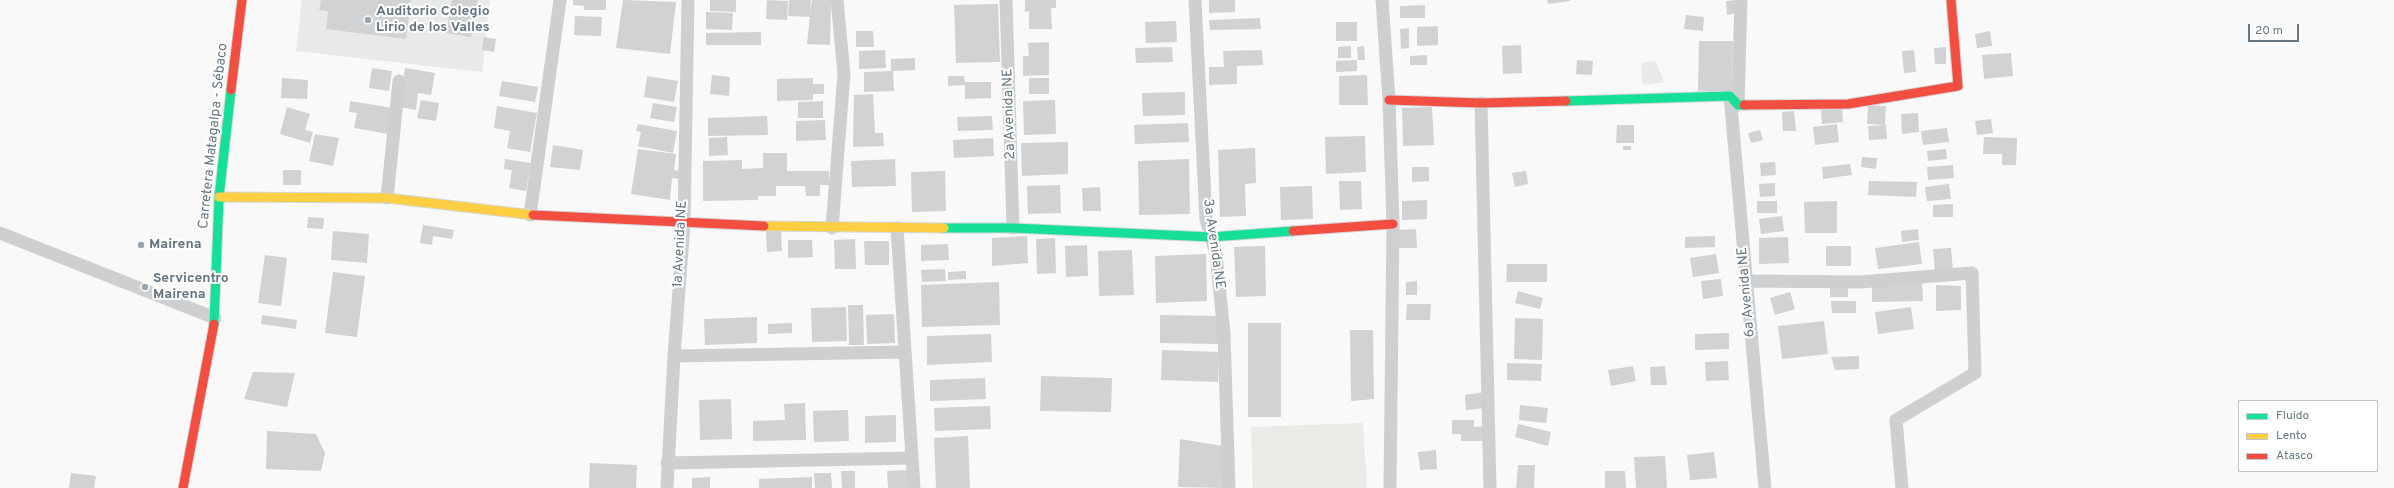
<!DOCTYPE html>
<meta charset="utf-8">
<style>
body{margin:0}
#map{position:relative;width:2394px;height:488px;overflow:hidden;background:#f9f9f9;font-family:Overpass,sans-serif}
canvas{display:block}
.legend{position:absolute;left:2238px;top:400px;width:140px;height:72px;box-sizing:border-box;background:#fff;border:1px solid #c1c8cd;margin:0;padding:5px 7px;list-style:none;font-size:12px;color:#657683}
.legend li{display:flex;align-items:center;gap:8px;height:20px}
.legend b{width:20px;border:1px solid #c1c8cd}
.scale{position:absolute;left:2248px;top:24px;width:51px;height:18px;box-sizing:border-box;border:2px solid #657683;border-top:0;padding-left:5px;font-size:12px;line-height:14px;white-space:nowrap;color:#657683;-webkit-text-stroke:3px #fff;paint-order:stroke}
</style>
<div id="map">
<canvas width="2394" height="488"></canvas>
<ul class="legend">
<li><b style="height:5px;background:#16e098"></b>Fluido</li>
<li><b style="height:5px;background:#ffcf43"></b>Lento</li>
<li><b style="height:5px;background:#f24e42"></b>Atasco</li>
</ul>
<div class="scale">20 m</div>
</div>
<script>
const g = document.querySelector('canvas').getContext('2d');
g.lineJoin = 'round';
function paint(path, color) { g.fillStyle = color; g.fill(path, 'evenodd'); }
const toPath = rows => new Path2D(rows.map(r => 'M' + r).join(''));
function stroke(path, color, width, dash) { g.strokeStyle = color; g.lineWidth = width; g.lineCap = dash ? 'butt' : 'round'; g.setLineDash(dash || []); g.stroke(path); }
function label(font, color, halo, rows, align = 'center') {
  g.font = font + ' Overpass,sans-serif'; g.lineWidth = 4; g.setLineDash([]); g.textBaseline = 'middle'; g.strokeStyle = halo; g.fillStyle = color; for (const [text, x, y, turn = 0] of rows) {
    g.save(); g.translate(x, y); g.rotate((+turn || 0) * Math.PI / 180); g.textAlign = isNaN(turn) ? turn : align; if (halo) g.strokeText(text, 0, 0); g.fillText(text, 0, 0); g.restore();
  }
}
const built = toPath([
 [302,0,490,0,482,72,296,51],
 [1655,61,1664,82,1643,85,1641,63]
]);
const green = toPath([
 [1363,423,1367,488,1253,488,1251,427]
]);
const building = toPath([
 [321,0,411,0,406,39,326,29,328,11,319,10],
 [452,0,478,0,471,37,446,33],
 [573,0,606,0,606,10,584,10,584,6,573,5],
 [623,0,676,2,670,54,616,48],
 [710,0,736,0,736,12,710,11],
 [767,0,788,1,787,20,766,19],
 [789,0,811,0,810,14,812,0,831,0,830,45,807,44,810,17,788,16],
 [1025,0,1056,0,1056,8,1051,8,1052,29,1029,29,1029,11,1025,12],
 [1209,0,1235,0,1235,12,1209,13],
 [1547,0,1570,0,1570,1,1548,4],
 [1737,0,1738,13,1727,15,1726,1],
 [998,4,1000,62,956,63,954,5],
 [1425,5,1425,18,1400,18,1400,6],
 [706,12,733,13,732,30,706,29],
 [1686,15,1704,17,1703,31,1684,29],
 [575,16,602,17,601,36,574,35],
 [1260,18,1261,29,1210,30,1209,20],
 [1176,21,1177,42,1146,43,1145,22],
 [1336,22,1357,22,1357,41,1336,41],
 [1438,26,1438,45,1417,46,1417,27],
 [1409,28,1409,48,1401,49,1400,29],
 [856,31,873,31,874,47,856,47],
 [1990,31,1992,46,1977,48,1975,34],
 [761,32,761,45,706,45,706,33],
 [484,37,496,39,494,52,482,50],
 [1699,41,1733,41,1732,92,1698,91],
 [1049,42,1049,75,1023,76,1023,56,1029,56,1028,43],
 [1521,45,1522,73,1503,74,1502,46],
 [1351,46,1351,58,1338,58,1338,47],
 [1364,46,1365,60,1358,60,1357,47],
 [1172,47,1173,62,1136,63,1135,48],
 [1946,47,1946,64,1935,64,1934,48],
 [885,50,886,68,859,69,859,51],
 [1262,50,1263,65,1237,66,1237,84,1209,85,1209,67,1224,67,1223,51],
 [1914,50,1916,72,1904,73,1902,51],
 [2011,53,2013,76,1984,79,1982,55],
 [1427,55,1427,65,1410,65,1410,56],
 [915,58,915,70,893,71,894,91,864,92,864,72,891,71,891,59],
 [1357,60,1357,71,1336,72,1336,61],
 [1577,60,1593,61,1592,75,1576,74],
 [372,68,392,71,389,91,369,88],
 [405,68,435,73,431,95,418,93,416,110,399,107],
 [712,75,730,77,729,96,710,94],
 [1367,75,1368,105,1339,105,1339,76],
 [647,76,678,81,674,102,644,97],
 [948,76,964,76,965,82,991,82,991,98,965,99,965,85,948,86],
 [282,78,308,80,307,99,281,98],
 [813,78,813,84,824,84,824,94,813,94,813,100,777,101,777,79],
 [1029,78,1049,78,1049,94,1029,94],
 [502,81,538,87,535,102,499,96],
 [1185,92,1185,115,1143,116,1142,93],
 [873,94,875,133,883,133,884,146,853,147,854,95],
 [421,100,439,103,436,121,417,118],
 [1055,100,1056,134,1024,135,1023,101],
 [350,101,393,108,388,134,354,128,357,113,349,112],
 [823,101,823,118,798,118,798,102],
 [653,103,677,107,674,122,650,118],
 [1868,105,1886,106,1885,125,1867,124],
 [497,106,537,113,530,152,507,148,510,131,494,128],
 [287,107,310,114,305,130,313,132,310,143,280,134],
 [1432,107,1434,145,1403,146,1402,108],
 [1842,107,1843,122,1822,124,1821,109],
 [1794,111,1796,131,1783,131,1782,112],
 [1918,113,1919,132,1902,134,1901,114],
 [767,116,768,135,708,136,708,118],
 [992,116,993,130,958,131,957,117],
 [1991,119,1993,133,1977,135,1975,121],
 [825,120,826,140,796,141,796,121],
 [1188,123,1189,142,1135,144,1134,125],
 [638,124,677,131,673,153,638,146,641,132,636,131],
 [1837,124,1839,142,1815,145,1813,127],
 [1617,125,1634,125,1634,143,1616,143],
 [1886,125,1887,139,1869,140,1868,126],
 [1947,128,1949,142,1923,145,1921,131],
 [1760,130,1763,140,1751,143,1748,133],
 [315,134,339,138,333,166,309,161],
 [1365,136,1366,172,1326,174,1325,137],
 [727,137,728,155,709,156,709,138],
 [1984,137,2017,138,2016,165,2002,165,2002,154,1983,154],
 [993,138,994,156,954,158,953,140],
 [1068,142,1068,174,1022,176,1021,143],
 [553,145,583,150,580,170,550,167],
 [1623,146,1631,146,1631,150,1623,150],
 [1255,148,1256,183,1245,184,1246,216,1220,217,1218,150],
 [638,149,676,154,674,170,681,171,680,179,672,178,670,200,631,194],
 [1946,149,1947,159,1928,161,1927,151],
 [763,153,787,153,787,171,829,171,829,185,820,185,820,196,806,196,805,186,776,186,776,196,758,196,758,200,703,201,703,161,742,160,742,169,763,168],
 [1862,157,1877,158,1876,169,1861,167],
 [505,159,531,163,526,191,509,188,512,170,504,169],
 [895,159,896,186,852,187,851,161],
 [1189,159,1190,214,1139,215,1138,161],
 [1775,162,1776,175,1761,176,1760,163],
 [1850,164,1852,175,1823,179,1822,167],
 [1953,165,1954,178,1928,180,1927,167],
 [1412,167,1429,167,1429,181,1412,182],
 [283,170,301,170,301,185,283,185],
 [945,171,946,211,912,212,911,172],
 [1526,171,1528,184,1515,187,1512,173],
 [1339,181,1361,181,1362,209,1340,210],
 [1869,181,1917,182,1916,197,1868,195],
 [1775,183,1775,196,1760,197,1759,184],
 [1949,184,1951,199,1927,201,1925,187],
 [1060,185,1061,213,1028,214,1027,186],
 [1312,186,1313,219,1281,220,1280,187],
 [1100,187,1101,211,1083,211,1082,188],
 [1427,200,1427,219,1402,220,1402,201],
 [1757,201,1777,201,1777,213,1757,213],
 [1837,201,1837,233,1805,233,1804,202],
 [1953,204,1953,217,1933,217,1933,205],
 [1782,216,1784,231,1761,234,1759,219],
 [308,217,324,218,323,229,307,228],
 [423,225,454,230,452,239,433,236,432,245,420,243],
 [1416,229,1417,248,1399,248,1398,230],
 [1918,229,1919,240,1902,242,1901,231],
 [766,230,781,230,782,251,767,252],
 [333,231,369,234,367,263,331,260],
 [1027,236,1028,263,992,266,992,238],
 [1715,236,1715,247,1685,248,1685,237],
 [1788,237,1789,263,1759,264,1759,238],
 [1055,238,1056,273,1037,274,1036,239],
 [855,239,856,269,835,269,834,240],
 [788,240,812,240,813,257,788,258],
 [864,241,889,241,889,265,865,265],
 [1919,242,1922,264,1878,269,1875,248],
 [948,244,949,260,921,261,921,245],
 [1087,245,1088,276,1066,277,1065,246],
 [1265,246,1266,296,1236,297,1234,247],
 [1826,246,1851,246,1851,266,1826,266],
 [1951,248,1953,271,1935,272,1933,249],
 [1132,250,1134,295,1099,296,1098,251],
 [1206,254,1207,301,1156,303,1155,256],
 [1716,254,1719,273,1693,277,1690,258],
 [265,255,287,258,281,306,258,303],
 [1507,264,1547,264,1547,282,1506,282],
 [945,269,946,281,922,282,921,270],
 [966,271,966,279,948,280,948,272],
 [333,272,365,276,357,337,325,333],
 [1721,279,1723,296,1703,299,1701,281],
 [1417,281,1417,295,1406,295,1406,282],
 [999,282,1000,325,922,327,921,285],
 [1922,282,1923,301,1872,302,1872,283],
 [1830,284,1848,284,1848,297,1830,297],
 [1936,285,1961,286,1961,310,1936,311],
 [1518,291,1543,298,1540,309,1515,303],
 [1790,292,1795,309,1775,315,1770,298],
 [1831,301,1856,301,1856,313,1832,313],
 [1407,304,1431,304,1430,320,1406,320],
 [848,305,863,305,864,345,849,345],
 [846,307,847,341,812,342,811,308],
 [1911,307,1914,329,1878,334,1875,312],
 [894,314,895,343,867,344,866,315],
 [262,315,297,320,296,329,261,324],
 [1160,315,1219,316,1218,344,1160,343],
 [757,317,757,343,705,345,704,319],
 [1515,318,1543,319,1542,360,1514,359],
 [1824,321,1828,354,1782,359,1778,326],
 [792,323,792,333,768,334,768,324],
 [1248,323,1281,323,1281,417,1248,417],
 [1350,330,1373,330,1374,399,1351,401],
 [1729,333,1729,349,1695,350,1695,334],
 [991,334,992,362,927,365,927,336],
 [1162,350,1219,352,1218,382,1161,380],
 [1859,356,1859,369,1835,370,1831,357],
 [1728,361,1729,380,1706,381,1705,362],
 [1507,363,1542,364,1541,381,1507,380],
 [1633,366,1636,381,1611,386,1608,370],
 [1665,366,1667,385,1651,385,1650,367],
 [253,372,295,373,287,407,244,399],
 [1041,376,1112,378,1111,412,1040,411],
 [985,378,986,399,930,401,930,380],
 [1485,392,1487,408,1466,410,1465,395],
 [731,399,732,439,700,440,699,400],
 [805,403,806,440,753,441,753,421,785,420,784,404],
 [1520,405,1548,408,1546,423,1519,420],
 [990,406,991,429,935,431,934,408],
 [848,410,849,441,814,442,813,411],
 [896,415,896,442,865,443,865,416],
 [1452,420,1474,420,1474,427,1485,426,1485,441,1461,441,1461,434,1452,434],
 [1518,424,1551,432,1548,446,1515,437],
 [267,431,316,434,325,453,321,471,266,469],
 [968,436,970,488,936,488,934,438],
 [1180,439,1223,446,1225,488,1178,487],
 [1436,450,1437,469,1420,470,1418,452],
 [1714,452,1717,478,1690,480,1687,455],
 [1665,456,1667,488,1636,488,1634,457],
 [590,463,637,465,636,488,589,488],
 [1518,465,1535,465,1534,488,1516,488],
 [907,470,908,488,888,488,887,471],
 [841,471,855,471,855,488,842,488],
 [1605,471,1625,471,1626,488,1605,488],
 [71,473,96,476,94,488,69,488],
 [814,473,831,473,832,488,815,488],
 [710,477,710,488,692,488,692,478],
 [812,477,812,488,759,488,759,479]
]);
const street = toPath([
 [1006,0,1013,228],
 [1195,0,1206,219,1216,254,1224,334,1229,488],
 [1382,0,1389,100,1393,224,1390,488],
 [1730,96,1765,488],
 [1481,103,1490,488],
 [1738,105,1741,0],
 [387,198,399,81],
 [530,215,560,0],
 [832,228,844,74,837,0],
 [897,228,914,488],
 [0,233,215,318],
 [1747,281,1860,282,1972,273,1975,373,1896,420,1902,488],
 [674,356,905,352],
 [667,463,912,458],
 [667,488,674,356,684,224,688,0]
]);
const fast = toPath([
 [1566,101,1730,96,1738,105,1744,105],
 [944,228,1013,228,1211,237,1293,231],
 [214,324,219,197,231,90]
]);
const slow = toPath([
 [219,197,387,198,533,215],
 [764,226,944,228]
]);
const jam = toPath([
 [231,90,242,0],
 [1389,100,1481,103,1566,101],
 [1744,105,1848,104,1958,86,1951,0],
 [533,215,764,226],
 [1293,231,1393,224],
 [183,488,214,324]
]);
const markers = [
 [368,20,4,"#99a4ac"],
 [141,245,4,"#99a4ac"],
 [145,287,4,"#99a4ac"]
];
const poiNames = [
 ["Auditorio Colegio",376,12],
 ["Lirio de los Valles",376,28],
 ["Mairena",149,245],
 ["Servicentro",153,279],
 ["Mairena",153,295]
];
const streetNames = [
 ["2a Avenida NE",1010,114,-92],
 ["Carretera Matagalpa - Sébaco",214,136,-84],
 ["1a Avenida NE",681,244,-87],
 ["3a Avenida NE",1213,244,82],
 ["6a Avenida NE",1747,292,-95]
];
paint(built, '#e8e9e9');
paint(green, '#e8ebe6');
paint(building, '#d0d2d3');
stroke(fast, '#d5d6d7', 11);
stroke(slow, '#d5d6d7', 11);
stroke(jam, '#d5d6d7', 11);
stroke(street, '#cecfd0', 13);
stroke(fast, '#16e098', 9);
stroke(slow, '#ffcf43', 9);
stroke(jam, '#f24e42', 9);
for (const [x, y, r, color] of markers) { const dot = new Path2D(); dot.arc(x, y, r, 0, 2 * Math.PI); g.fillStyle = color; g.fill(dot); stroke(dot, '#fff', 1.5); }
label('bold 14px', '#657683', '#fff', poiNames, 'left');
label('14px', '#657683', '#fff', streetNames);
</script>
